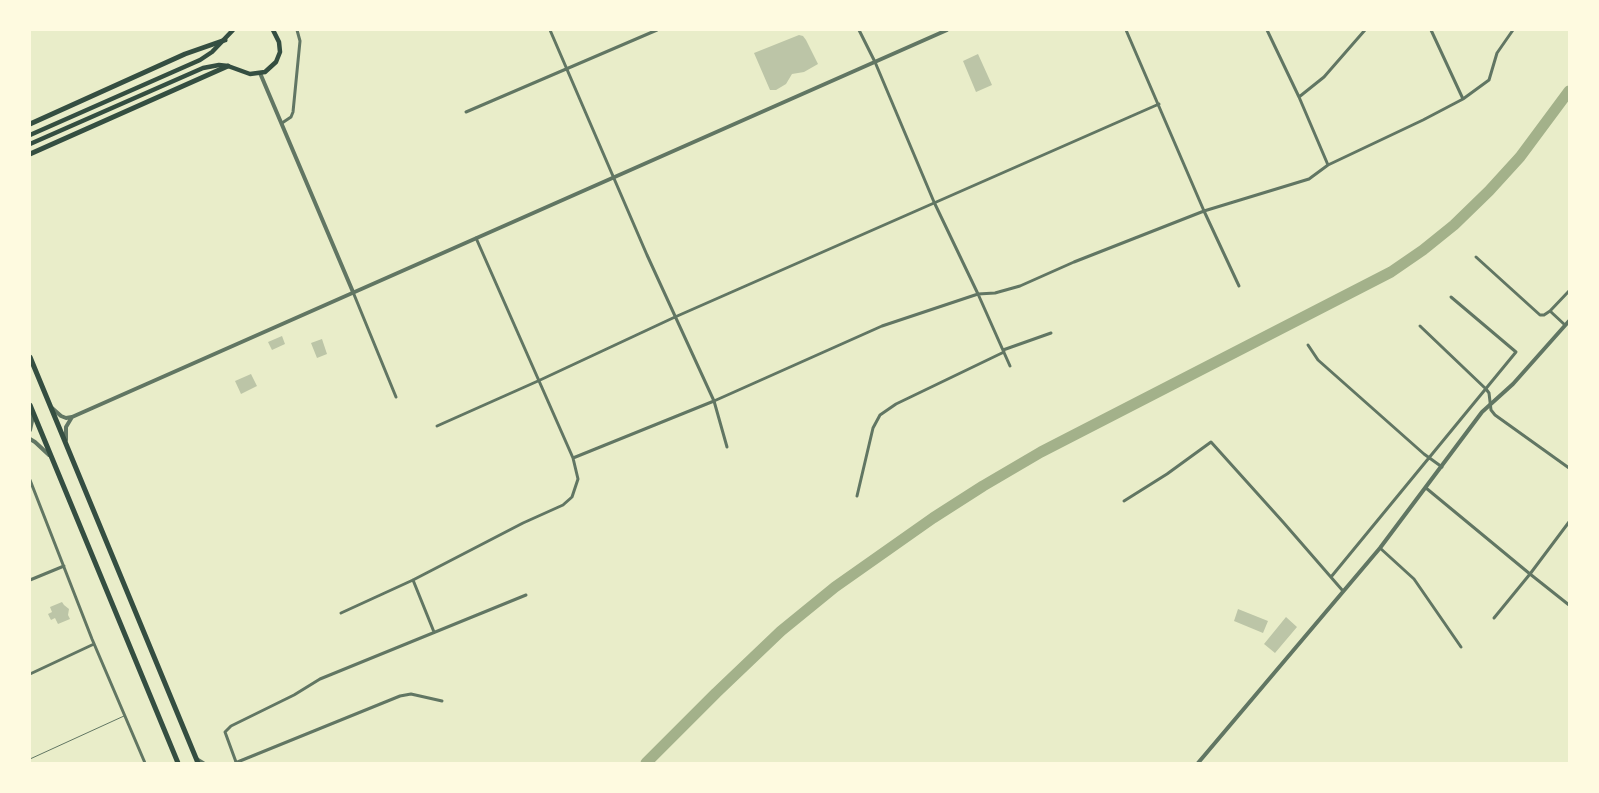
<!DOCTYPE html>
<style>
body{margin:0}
#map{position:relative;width:1599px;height:793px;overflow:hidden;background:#e9edc9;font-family:Arial,sans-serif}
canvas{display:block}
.frame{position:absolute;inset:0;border:31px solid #fefae0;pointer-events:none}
</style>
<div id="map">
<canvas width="1599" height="793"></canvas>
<div class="frame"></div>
</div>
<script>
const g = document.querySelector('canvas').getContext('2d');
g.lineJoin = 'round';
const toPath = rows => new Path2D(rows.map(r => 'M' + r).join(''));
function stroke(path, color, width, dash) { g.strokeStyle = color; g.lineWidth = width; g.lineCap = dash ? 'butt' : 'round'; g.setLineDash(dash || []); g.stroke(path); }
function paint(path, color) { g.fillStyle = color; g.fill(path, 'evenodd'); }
const river = toPath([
 [646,763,716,693,781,631,835,587,933,518,983,486,1041,452,1391,272,1423,250,1454,225,1489,191,1520,157,1569,91]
]);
const building = toPath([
 [799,35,803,36,806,40,818,64,804,72,792,74,786,84,776,90,770,90,754,53],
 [978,54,992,85,976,92,963,61],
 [282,336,285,344,272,350,268,342],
 [322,339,327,354,317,358,311,343],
 [251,374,257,386,241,394,235,381],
 [62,602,64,605,69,609,68,615,70,619,58,624,55,618,51,620,48,614,52,612,50,607],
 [1238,609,1268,621,1263,633,1234,621],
 [1286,617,1297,627,1275,653,1264,644]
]);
const service = toPath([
 [30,759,124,716]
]);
const minor = toPath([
 [550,30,647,255,714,401,727,447],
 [859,30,875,62,934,202,978,294,1010,366],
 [1126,30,1204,211,1239,286],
 [1267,30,1299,97,1328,165],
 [1431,30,1463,99],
 [1299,97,1324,77,1365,30],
 [466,112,657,30],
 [282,123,291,117,293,112,300,41,297,30],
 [1476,257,1540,315,1544,315,1550,311,1569,291],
 [353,292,396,397],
 [1550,311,1565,325],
 [1420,326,1486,389,1489,393,1491,410,1495,415,1569,468],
 [1308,345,1318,360,1424,454,1442,467],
 [1003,350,1051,333],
 [437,426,538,381,675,317,1159,104],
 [573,458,714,401,882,326,978,294,995,293,1020,286,1074,262,1204,211,1309,179,1328,165,1423,120,1463,99,1489,80,1497,53,1513,30],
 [30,480,92,639,145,763],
 [1426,488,1530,574,1569,522],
 [857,496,873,428,880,415,896,404,1004,352],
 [1124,501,1167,474,1211,442,1283,522,1343,591],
 [1380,548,1414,579,1461,647],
 [1331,577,1516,352,1451,297],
 [30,580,64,566],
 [413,580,434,632],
 [341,613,413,580,523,523,563,505,572,497,578,479,573,458,476,238],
 [1494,618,1530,574,1569,605],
 [30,674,94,644],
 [196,758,204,763],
 [236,762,225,732,231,726,294,695,320,679,526,595],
 [235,763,400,696,411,694,442,701]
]);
const tertiary = toPath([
 [260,73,353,292],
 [52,408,61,416,66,418,72,417,947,30],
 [30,430,32,421,32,412],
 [30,439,35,442,49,455],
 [66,440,66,427,72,417],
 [1198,763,1380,548,1482,412,1513,384,1569,321]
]);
const secondary = toPath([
 [30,135,200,60,212,52,233,30],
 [30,144,203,68,219,65,228,66,250,74,265,72,276,62,280,52,279,42,273,30]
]);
const primary = toPath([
 [30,124,185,54,225,40],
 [30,154,228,66],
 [30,357,198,763],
 [30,405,178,763]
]);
stroke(river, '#a3b18a', 11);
paint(building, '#bcc5a7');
stroke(service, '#617663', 1);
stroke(minor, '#617663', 3);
stroke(tertiary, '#617663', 4);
stroke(secondary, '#344e41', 4.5);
stroke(primary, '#344e41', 5);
</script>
